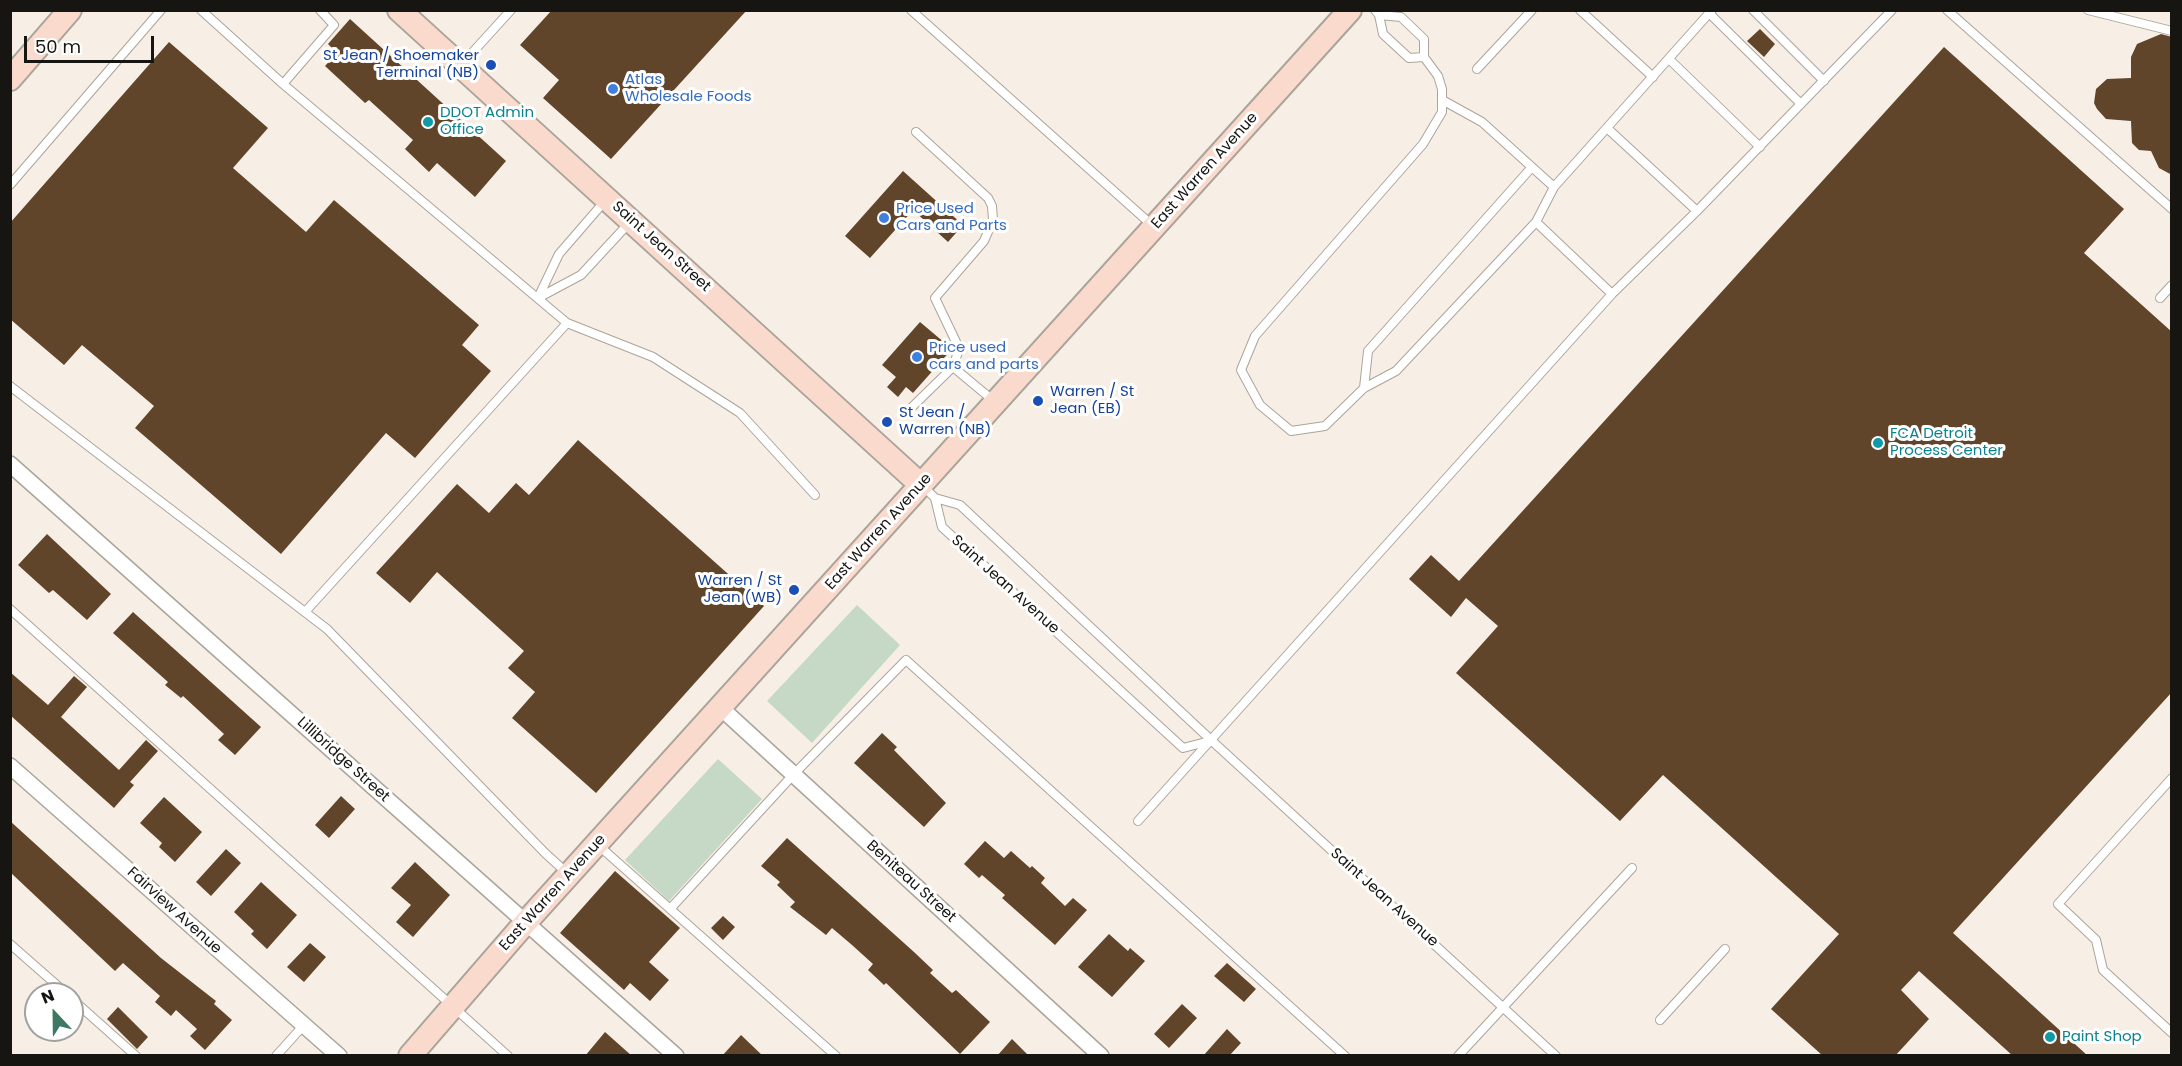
<!DOCTYPE html>
<style>
body{margin:0}
#map{position:relative;width:2182px;height:1066px;overflow:hidden;background:#f7efe5;font-family:Poppins,sans-serif}
canvas{display:block}
.frame{position:absolute;inset:0;border:12px solid #171511;pointer-events:none}
.north{position:absolute;left:24px;top:982px;width:60px;height:60px;box-sizing:border-box;background:#fff;border:2px solid #a2a1a0;border-radius:50%;rotate:338deg;font-size:16px;font-weight:700;line-height:24px;text-align:center;color:#171511}
.north::after{content:'';display:block;margin:auto;width:21px;height:27px;background:#3c7862;clip-path:polygon(50% 0,100% 100%,50% 72%,0 100%)}
.scale{position:absolute;left:24px;top:36px;width:130px;height:27px;box-sizing:border-box;border:3px solid #171511;border-top:0;padding-left:8px;font-size:18px;line-height:21px;white-space:nowrap;color:#171511;-webkit-text-stroke:4px #fff;paint-order:stroke}
</style>
<div id="map">
<canvas width="2182" height="1066"></canvas>
<div class="frame"></div>
<div class="north">N</div>
<div class="scale">50 m</div>
</div>
<script>
const g = document.querySelector('canvas').getContext('2d');
g.lineJoin = 'round';
function paint(path, color) { g.fillStyle = color; g.fill(path, 'evenodd'); }
const toPath = rows => new Path2D(rows.map(r => 'M' + r).join(''));
function stroke(path, color, width, dash) { g.strokeStyle = color; g.lineWidth = width; g.lineCap = dash ? 'butt' : 'round'; g.setLineDash(dash || []); g.stroke(path); }
function label(font, color, halo, rows, align = 'center') {
  g.font = font + ' Poppins,sans-serif'; g.lineWidth = 6; g.setLineDash([]); g.textBaseline = 'middle'; g.strokeStyle = halo; g.fillStyle = color; for (const [text, x, y, turn = 0] of rows) {
    g.save(); g.translate(x, y); g.rotate((+turn || 0) * Math.PI / 180); g.textAlign = isNaN(turn) ? turn : align; if (halo) g.strokeText(text, 0, 0); g.fillText(text, 0, 0); g.restore();
  }
}
const green = toPath([
 [857,605,900,645,812,743,767,701],
 [718,759,762,799,669,901,625,860]
]);
const building = toPath([
 [552,10,747,10,611,159,543,98,559,80,520,45],
 [350,19,506,161,475,197,437,163,429,172,405,149,413,140,369,100,365,103,325,66,337,53,328,44],
 [1760,29,1775,44,1764,57,1747,41],
 [2161,34,2172,37,2172,175,2159,168,2151,151,2139,150,2132,143,2131,121,2106,119,2097,109,2094,103,2096,89,2107,79,2131,78,2131,57,2137,44],
 [169,42,268,128,233,168,306,232,334,200,479,325,462,345,491,371,415,458,386,433,281,554,135,428,154,406,82,345,64,365,10,319,10,223],
 [1944,47,2124,209,2084,253,2172,332,2172,692,1953,933,2088,1056,2013,1056,1919,971,1901,990,1929,1019,1895,1056,1823,1056,1771,1009,1839,934,1663,775,1620,821,1456,673,1498,626,1466,598,1451,617,1409,579,1431,555,1459,581],
 [903,171,963,225,948,242,913,210,870,258,845,236],
 [920,322,952,349,913,393,906,387,898,397,887,387,896,377,882,365],
 [578,440,764,606,596,793,512,718,535,692,508,668,524,651,437,572,410,603,376,573,457,484,489,513,516,483,529,495],
 [47,534,111,594,87,620,53,590,49,593,18,565],
 [133,612,261,727,235,755,218,740,224,734,183,696,181,698,165,685,168,682,113,633],
 [10,672,48,705,74,676,87,687,61,717,119,770,146,740,158,751,130,782,134,785,114,808,10,715],
 [882,733,897,747,894,750,946,803,924,827,854,763],
 [341,796,355,809,329,838,315,825],
 [164,797,202,832,175,862,159,847,162,843,140,823],
 [10,821,161,958,216,1001,214,1004,232,1020,205,1050,190,1036,197,1029,176,1010,171,1016,155,1002,160,996,123,963,115,971,10,872],
 [787,838,914,952,933,970,930,973,952,993,956,990,990,1022,960,1054,886,983,884,985,868,970,873,964,852,945,832,928,826,935,790,907,795,902,777,885,780,882,761,866],
 [985,841,1004,858,1011,851,1030,868,1032,866,1045,878,1041,883,1065,906,1073,898,1087,910,1055,945,1002,898,1005,895,982,875,979,878,964,864],
 [226,849,241,863,211,896,196,882],
 [415,862,450,895,413,937,396,922,411,905,391,888],
 [615,871,680,928,649,962,669,980,650,1001,630,983,624,990,560,933],
 [261,882,297,915,267,949,251,934,254,931,234,912],
 [723,916,735,927,723,940,711,928],
 [1109,934,1128,951,1130,948,1145,961,1112,997,1078,967],
 [310,943,326,957,304,982,287,967],
 [1227,963,1256,989,1244,1002,1214,976],
 [1182,1004,1197,1018,1169,1048,1154,1034],
 [118,1007,148,1037,137,1049,107,1019],
 [1227,1029,1241,1043,1229,1056,1203,1056],
 [605,1032,632,1056,585,1056],
 [741,1035,763,1056,722,1056],
 [1012,1039,1029,1056,997,1056]
]);
const lane = toPath([
 [201,10,283,84],
 [320,10,334,25,283,84,567,323,653,357,740,413,815,495],
 [911,10,1153,226],
 [1375,10,1379,15,1383,34,1409,58,1424,57],
 [1580,10,1653,77],
 [1753,10,1824,81],
 [1947,10,2172,209],
 [2088,10,2172,31],
 [1710,14,1801,104],
 [1379,15,1401,17,1424,39,1424,57,1438,76,1442,89,1442,112,1423,144,1255,336,1241,370,1260,405,1291,431,1325,426,1364,388,1396,371,1536,222,1554,187,1712,10],
 [1669,59,1760,147],
 [461,65,511,10],
 [1477,69,1532,10],
 [1444,101,1482,122,1554,187],
 [1607,128,1697,211],
 [916,132,988,198,992,206,993,220,984,241,935,298,957,344,958,352,953,367],
 [10,185,161,10],
 [1536,222,1612,294],
 [538,298,581,275,630,222],
 [538,298,559,254,604,202],
 [2160,298,2172,285],
 [10,386,327,629,545,853,568,874],
 [1364,388,1368,351,1532,167],
 [910,409,953,367,995,402],
 [924,487,935,498,960,505,1211,740,1556,1056],
 [935,498,942,527,1183,748,1210,741],
 [10,609,508,1056],
 [305,612,567,323],
 [2172,778,2058,904,2096,940,2103,970,2172,1033],
 [1138,821,1612,294,1697,211,1892,10],
 [598,845,836,1056],
 [670,909,793,775,906,660,1345,1056],
 [10,944,67,994],
 [72,999,136,1056],
 [1660,1020,1725,949],
 [276,1056,303,1026],
 [1458,1056,1632,868]
]);
const street = toPath([
 [10,464,676,1056],
 [721,708,1101,1056],
 [10,766,339,1056]
]);
const secondary = toPath([
 [399,10,921,485],
 [10,79,70,10],
 [410,1056,526,922,1350,10]
]);
const markers = [
 [491,65,6,"#1a4fb4"],
 [613,89,6,"#3f7fe0"],
 [428,122,6,"#0f9aa8"],
 [884,218,6,"#3f7fe0"],
 [917,357,6,"#3f7fe0"],
 [1038,401,6,"#1a4fb4"],
 [887,422,6,"#1a4fb4"],
 [1878,443,6,"#0f9aa8"],
 [794,590,6,"#1a4fb4"],
 [2050,1037,6,"#0f9aa8"]
];
const transitNames = [
 ["St Jean / Shoemaker",479,56],
 ["Terminal (NB)",479,73],
 ["Warren / St",1050,392,"left"],
 ["Jean (EB)",1050,409,"left"],
 ["St Jean /",899,413,"left"],
 ["Warren (NB)",899,430,"left"],
 ["Warren / St",782,581],
 ["Jean (WB)",782,598]
];
const shopNames = [
 ["Atlas",625,80],
 ["Wholesale Foods",625,97],
 ["Price Used",896,209],
 ["Cars and Parts",896,226],
 ["Price used",929,348],
 ["cars and parts",929,365]
];
const cultureNames = [
 ["DDOT Admin",440,113],
 ["Office",440,130],
 ["FCA Detroit",1890,434],
 ["Process Center",1890,451],
 ["Paint Shop",2062,1037]
];
const streetNames = [
 ["East Warren Avenue",1205,171,-48],
 ["Saint Jean Street",661,247,42],
 ["East Warren Avenue",879,532,-48],
 ["Saint Jean Avenue",1005,585,42],
 ["Lillibridge Street",343,760,42],
 ["Beniteau Street",911,882,42],
 ["East Warren Avenue",553,893,-48],
 ["Saint Jean Avenue",1384,898,42],
 ["Fairview Avenue",174,911,42]
];
paint(green, '#c5d9c6');
paint(building, '#60452a');
stroke(lane, '#aba49a', 10);
stroke(street, '#aba49a', 18);
stroke(secondary, '#aba49a', 26);
stroke(lane, '#fff', 8);
stroke(street, '#fff', 15);
stroke(secondary, '#fbdace', 22);
for (const [x, y, r, color] of markers) { const dot = new Path2D(); dot.arc(x, y, r, 0, 2 * Math.PI); g.fillStyle = color; g.fill(dot); stroke(dot, '#fff', 2); }
label('15px', '#164399', '#fff', transitNames, 'right');
label('15px', '#366cbe', '#fff', shopNames, 'left');
label('15px', '#0d838f', '#fff', cultureNames, 'left');
label('15px', '#171511', '#fff', streetNames);
</script>
